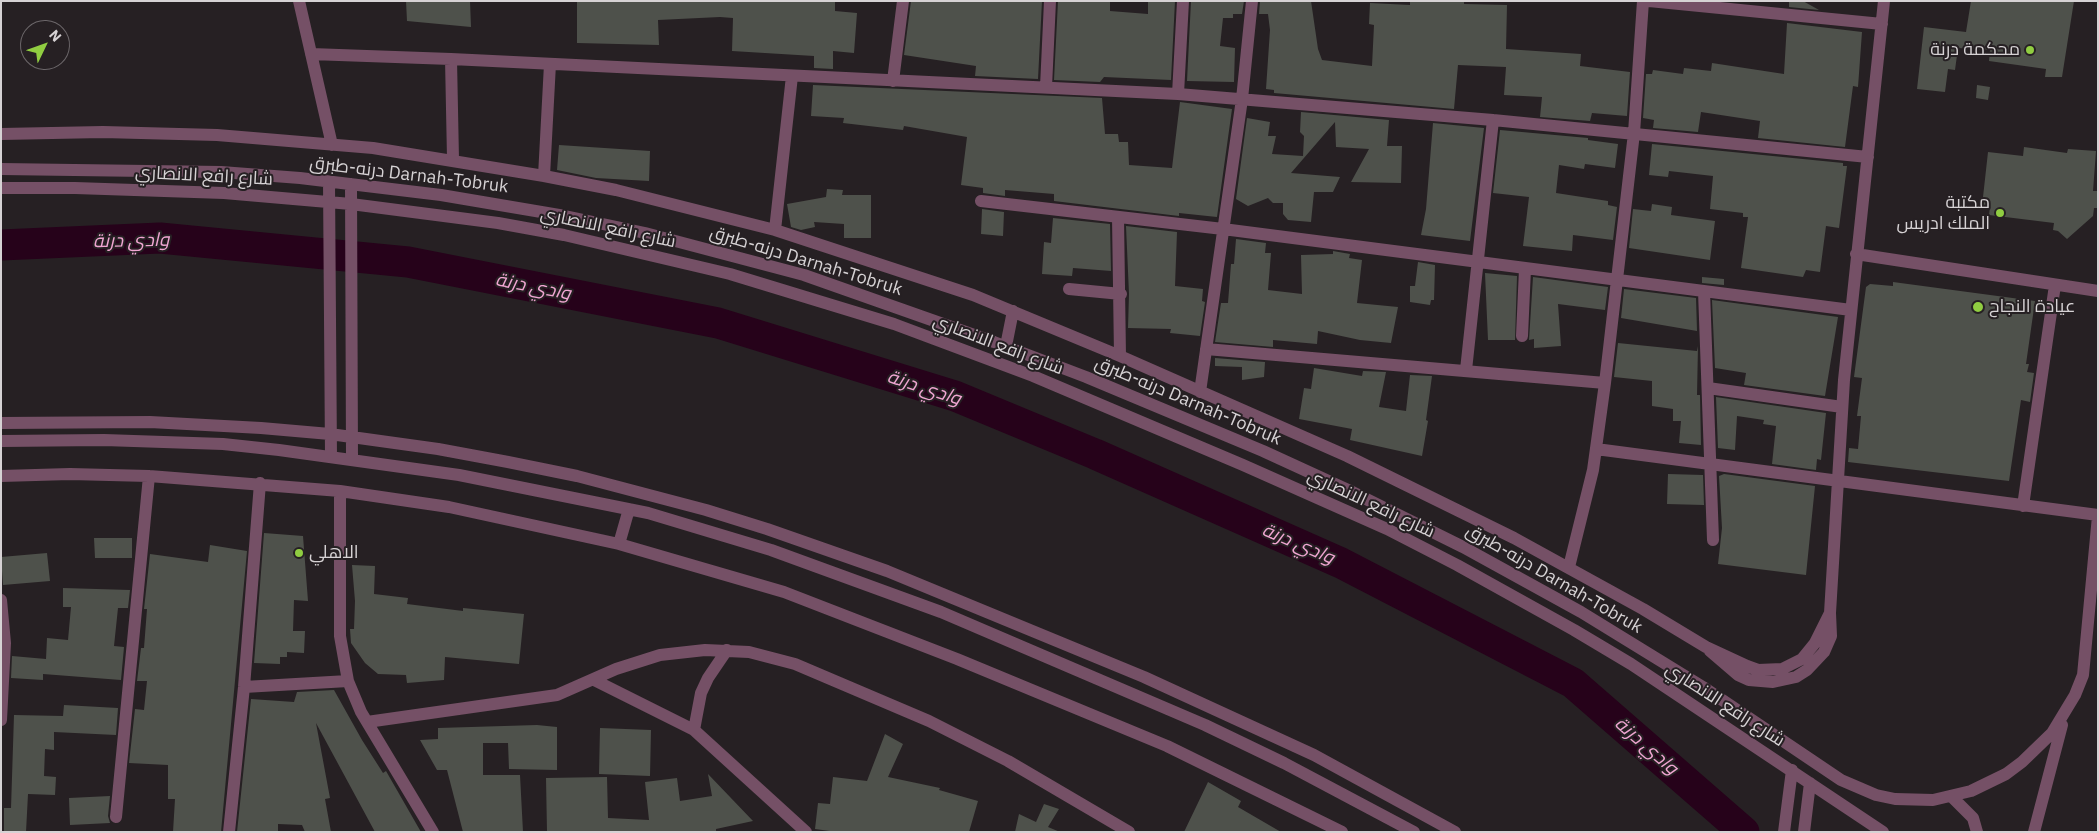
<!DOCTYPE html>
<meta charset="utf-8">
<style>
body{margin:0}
#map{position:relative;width:2099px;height:833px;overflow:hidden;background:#262023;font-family:"IBM Plex Sans",sans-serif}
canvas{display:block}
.frame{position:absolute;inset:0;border:2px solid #d6d2d4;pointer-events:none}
.north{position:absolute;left:20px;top:20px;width:50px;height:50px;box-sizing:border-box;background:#262023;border:1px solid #6c676a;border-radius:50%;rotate:48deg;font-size:14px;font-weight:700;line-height:20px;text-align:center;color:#d6d2d4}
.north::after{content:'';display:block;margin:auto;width:18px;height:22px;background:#90cd41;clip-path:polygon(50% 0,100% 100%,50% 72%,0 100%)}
</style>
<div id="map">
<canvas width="2099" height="833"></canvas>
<div class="frame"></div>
<div class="north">N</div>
</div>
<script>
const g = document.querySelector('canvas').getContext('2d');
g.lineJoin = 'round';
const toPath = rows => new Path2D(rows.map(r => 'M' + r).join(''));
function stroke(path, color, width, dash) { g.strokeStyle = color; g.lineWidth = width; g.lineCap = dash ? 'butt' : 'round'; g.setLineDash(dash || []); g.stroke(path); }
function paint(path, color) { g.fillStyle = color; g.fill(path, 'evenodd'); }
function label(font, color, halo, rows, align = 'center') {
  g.font = font + ' "IBM Plex Sans",Cairo,sans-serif'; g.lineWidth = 4; g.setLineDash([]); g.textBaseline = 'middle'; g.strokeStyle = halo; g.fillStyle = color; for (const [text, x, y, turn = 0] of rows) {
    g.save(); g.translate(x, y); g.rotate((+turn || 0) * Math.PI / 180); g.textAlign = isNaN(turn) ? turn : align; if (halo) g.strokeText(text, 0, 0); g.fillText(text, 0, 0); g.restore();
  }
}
const river = toPath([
 [1,245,160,238,408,262,718,323,955,396,1095,454,1341,563,1573,683,1744,832]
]);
const building = toPath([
 [406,1,470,1,471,27,407,21],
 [577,1,835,1,835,11,857,13,854,53,833,51,833,69,814,68,814,56,732,51,733,18,720,17,658,20,659,45,577,43],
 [911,1,1042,1,1038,79,975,76,976,66,904,55],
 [1058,1,1110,1,1110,11,1148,14,1148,1,1175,1,1171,80,1104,77,1100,82,1054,80],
 [1191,1,1244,1,1242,14,1233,14,1233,18,1223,18,1220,46,1235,48,1234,82,1187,81],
 [1260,1,1311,1,1318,49,1322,60,1372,66,1374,25,1369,24,1370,3,1410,5,1410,1,1464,1,1464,4,1507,5,1506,49,1581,54,1580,66,1630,72,1627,116,1592,113,1590,121,1540,117,1542,97,1504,95,1506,67,1458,65,1454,109,1274,93,1274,90,1266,89,1270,30,1268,14,1259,14],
 [1789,1,1803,1,1819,10,1789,7],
 [1971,1,2074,1,2062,77,2045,77,2046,69,1989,61,1990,50,1958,48,1955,70,1948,69,1945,92,1917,89,1924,27,1966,32],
 [1787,23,1862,32,1858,87,1853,86,1845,147,1758,138,1760,121,1701,112,1698,132,1653,128,1654,120,1643,118,1646,74,1652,74,1653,70,1683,74,1684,68,1711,71,1712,63,1784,74],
 [813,85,1102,98,1105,134,1118,134,1119,142,1128,142,1129,165,1172,168,1180,102,1232,109,1217,217,1179,213,1179,216,1054,201,1054,194,1005,190,1005,196,983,193,983,188,961,185,967,137,904,126,903,130,843,123,844,118,811,116],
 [1977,85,1990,87,1988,100,1976,98],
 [1301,112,1389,120,1387,146,1402,146,1401,183,1351,182,1369,149,1336,147,1335,122,1291,173,1340,177,1333,192,1314,192,1311,222,1288,220,1283,214,1283,203,1273,203,1268,198,1248,206,1236,199,1247,118,1270,122,1268,136,1276,136,1272,154,1303,156,1304,136,1300,132],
 [1433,123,1484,128,1470,241,1421,235,1426,209],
 [1500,130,1588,138,1588,140,1618,144,1615,168,1585,164,1584,169,1559,165,1556,193,1608,201,1608,205,1617,207,1613,240,1573,235,1572,251,1523,246,1529,197,1493,193],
 [1652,144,1843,163,1843,166,1847,166,1839,228,1826,226,1820,272,1806,270,1803,277,1741,268,1748,217,1743,217,1743,213,1710,209,1713,176,1669,171,1668,177,1649,175],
 [559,145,650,151,649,181,596,178,557,170],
 [2024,147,2067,153,2068,149,2096,151,2093,191,2098,191,2098,208,2094,208,2093,216,2067,239,2058,231,2053,230,2054,223,1989,215,1990,207,1982,206,1988,152,2023,156],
 [827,189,843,190,842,195,871,195,871,238,844,238,844,224,814,222,815,227,801,230,791,227,787,204,826,197],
 [1652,204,1672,207,1671,215,1715,221,1710,260,1629,248,1633,209,1651,211],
 [982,209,1004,212,1003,236,981,234],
 [1053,218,1110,224,1111,271,1073,268,1072,276,1042,274,1044,242,1051,243],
 [1126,226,1177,232,1175,286,1203,289,1202,301,1205,302,1200,336,1170,333,1171,329,1128,328,1129,294],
 [1236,239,1266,243,1265,253,1271,253,1268,290,1302,294,1301,255,1333,254,1333,251,1350,254,1349,258,1362,260,1357,303,1398,307,1391,343,1360,340,1318,331,1317,344,1273,340,1273,347,1215,342,1221,303,1228,303,1231,264,1234,264],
 [1418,262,1435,265,1434,300,1431,300,1430,305,1410,302,1410,286,1415,286],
 [1485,273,1517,276,1515,340,1488,340],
 [1533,277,1608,287,1605,310,1558,304,1561,346,1534,348,1534,339,1529,340],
 [1702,277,1724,279,1724,285,1702,283],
 [1893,282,2035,301,2026,364,2029,364,2027,372,2034,373,2030,402,2021,400,2009,481,1848,462,1849,448,1858,449,1861,416,1857,416,1862,378,1854,377,1866,287,1870,284,1893,286],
 [1624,289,1696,298,1697,331,1621,318],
 [1712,300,1838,317,1825,396,1744,385,1746,373,1715,368],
 [1618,343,1697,351,1698,346,1697,395,1700,395,1701,445,1679,443,1681,421,1673,421,1673,409,1652,406,1652,381,1614,377],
 [1215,358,1265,362,1264,377,1242,380,1242,367,1215,366],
 [1314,368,1362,376,1363,371,1386,372,1379,407,1406,411,1410,375,1432,376,1426,420,1428,421,1422,456,1350,440,1352,429,1299,419,1304,388,1311,389],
 [1716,397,1826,413,1821,460,1817,459,1816,470,1772,464,1776,426,1763,424,1764,420,1737,416,1735,450,1718,448],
 [1668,474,1703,475,1704,505,1667,504],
 [1724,474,1815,486,1806,575,1718,564,1722,528,1719,476],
 [264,533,303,536,308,601,294,600,293,631,305,631,304,653,287,652,287,657,280,657,280,664,254,663],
 [94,538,132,538,132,558,95,558],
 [210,545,247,551,221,832,173,832,175,799,168,799,168,765,129,763,135,709,144,710,147,681,137,681,141,648,144,648,147,609,144,609,150,554,208,562],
 [47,553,50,581,3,585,1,557],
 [352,565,375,566,374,594,408,598,407,604,463,611,463,608,524,614,519,664,445,657,444,680,407,683,406,675,378,674,365,663,351,643,350,629,354,629,355,601],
 [63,588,130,590,128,608,118,608,114,646,124,647,121,680,43,674,43,680,11,678,12,656,46,659,47,638,68,640,71,607,63,607],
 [334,690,362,740,383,773,386,771,421,832,375,832,316,723,330,798,325,799,331,832,305,832,302,825,278,824,278,832,237,832,251,699,294,702,297,692],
 [64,705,118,708,116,735,54,732,54,750,45,749,44,776,56,777,55,795,28,794,26,832,4,831,4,808,11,808,14,715,63,716],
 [537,725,557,727,557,770,509,769,508,743,483,743,483,775,520,775,523,832,463,832,447,770,437,770,420,740,438,739,438,728],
 [600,728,651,730,650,776,599,774],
 [885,734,903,744,888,777,940,788,939,790,978,801,969,832,837,832,815,829,818,803,830,804,833,777,867,781],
 [708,774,753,821,716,829,716,832,547,832,546,778,607,777,608,818,649,820,645,782,677,778,680,801,712,796],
 [1208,782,1241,801,1238,807,1281,832,1184,832],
 [110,796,108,816,110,823,70,825,69,798],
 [1044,804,1059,809,1048,827,1060,832,1015,832,1019,814,1036,822]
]);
const minor = toPath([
 [299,1,332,145],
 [1649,1,1882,24],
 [311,54,451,59,1178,94,1493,120,1868,157],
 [451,59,453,159],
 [893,81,903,1],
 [1046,87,1050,1],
 [1178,94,1183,1],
 [1,134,103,132,217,135,373,148,544,176,616,190,775,230,973,295,1120,356,1347,456,1514,538,1643,609,1706,647,1747,666,1758,670,1782,669,1802,659,1815,643,1830,613],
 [1,169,221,172,300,178,441,195,565,216,645,233,804,275,994,342,1086,377,1263,451,1348,490,1463,547,1581,612,1703,687,1841,780,1876,795,1895,799,1933,800,1971,791,2006,774,2022,762,2052,733,2075,695,2083,675,2098,516],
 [544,176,550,64],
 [329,182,331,457],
 [351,184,352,459],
 [1,188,75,188,224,193,351,204,498,223,564,235,730,274,894,324,1033,376,1243,465,1387,529,1457,565,1574,630,1631,664,1883,832],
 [981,201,1223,229,1851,310],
 [1118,217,1120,356],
 [775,230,792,76],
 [1856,254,2098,291],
 [1069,289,1121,294],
 [1704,291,1713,540],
 [1522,336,1525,269],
 [1006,346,1013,311],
 [1206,349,1605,383],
 [1466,370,1493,120],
 [1708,388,1842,407],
 [1200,392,1242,99,1252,1],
 [1,423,150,422,261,428,330,434,438,449,508,462,577,476,706,510,767,529,887,571,1144,677,1314,755,1455,832],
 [1,441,104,440,223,444,279,450,459,475,648,513,771,550,941,612,1205,725,1284,763,1414,832],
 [1596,449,2098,515],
 [1,476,70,474,149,476,340,491,449,507,619,544,784,592,957,659,1167,746,1342,832],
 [340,491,340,636,348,681,361,712,433,832],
 [2023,506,2055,285],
 [619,544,629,509],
 [1569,567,1593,470,1605,383,1634,133,1643,1],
 [1,600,5,643,1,720],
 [1710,651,1738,675,1749,680,1773,682,1796,677,1807,670,1824,652,1831,636,1830,613,1844,380,1884,1],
 [594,680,694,730,806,832],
 [244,687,348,681],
 [367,722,557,695,616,669,660,655,705,650,749,652,795,664,929,721,1008,761,1129,832],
 [694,730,701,693,708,678,727,650],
 [1952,797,1973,818,1977,832],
 [116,817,149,476],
 [229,832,244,687,260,483],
 [1784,832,1792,770],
 [1804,832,1810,783],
 [2034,832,2062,725]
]);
const markers = [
 [2030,50,5,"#90cd41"],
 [2000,213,5,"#90cd41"],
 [1978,307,6,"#90cd41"],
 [299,553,5,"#90cd41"]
];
const poiNames = [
 ["محكمة درنة",2020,50],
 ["مكتبة",1990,203],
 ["الملك ادريس",1990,224],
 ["عيادة النجاح",1989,307,"left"],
 ["الاهلي",309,553,"left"]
];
const streetNames = [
 ["درنه-طبرق Darnah-Tobruk",409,175,7],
 ["شارع رافع الانصاري",204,176,3],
 ["شارع رافع الانصاري",608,228,12],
 ["درنه-طبرق Darnah-Tobruk",806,261,17],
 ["شارع رافع الانصاري",998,345,21],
 ["درنه-طبرق Darnah-Tobruk",1188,401,23],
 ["شارع رافع الانصاري",1371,504,25],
 ["درنه-طبرق Darnah-Tobruk",1554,579,30],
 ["شارع رافع الانصاري",1725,705,33]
];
const waterNames = [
 ["وادي درنة",131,241,-1],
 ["وادي درنة",533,287,11],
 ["وادي درنة",924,388,18],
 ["وادي درنة",1298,544,23],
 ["وادي درنة",1646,746,41]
];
stroke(river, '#26021a', 31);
paint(building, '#4e514b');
stroke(minor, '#755066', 12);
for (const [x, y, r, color] of markers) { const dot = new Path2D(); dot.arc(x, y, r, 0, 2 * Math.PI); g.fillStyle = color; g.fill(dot); stroke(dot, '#262023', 2); }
label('18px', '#d6d2d4', '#262023', poiNames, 'right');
label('18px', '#d6d2d4', '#262023', streetNames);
label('italic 19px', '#f0a6d2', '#262023', waterNames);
</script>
